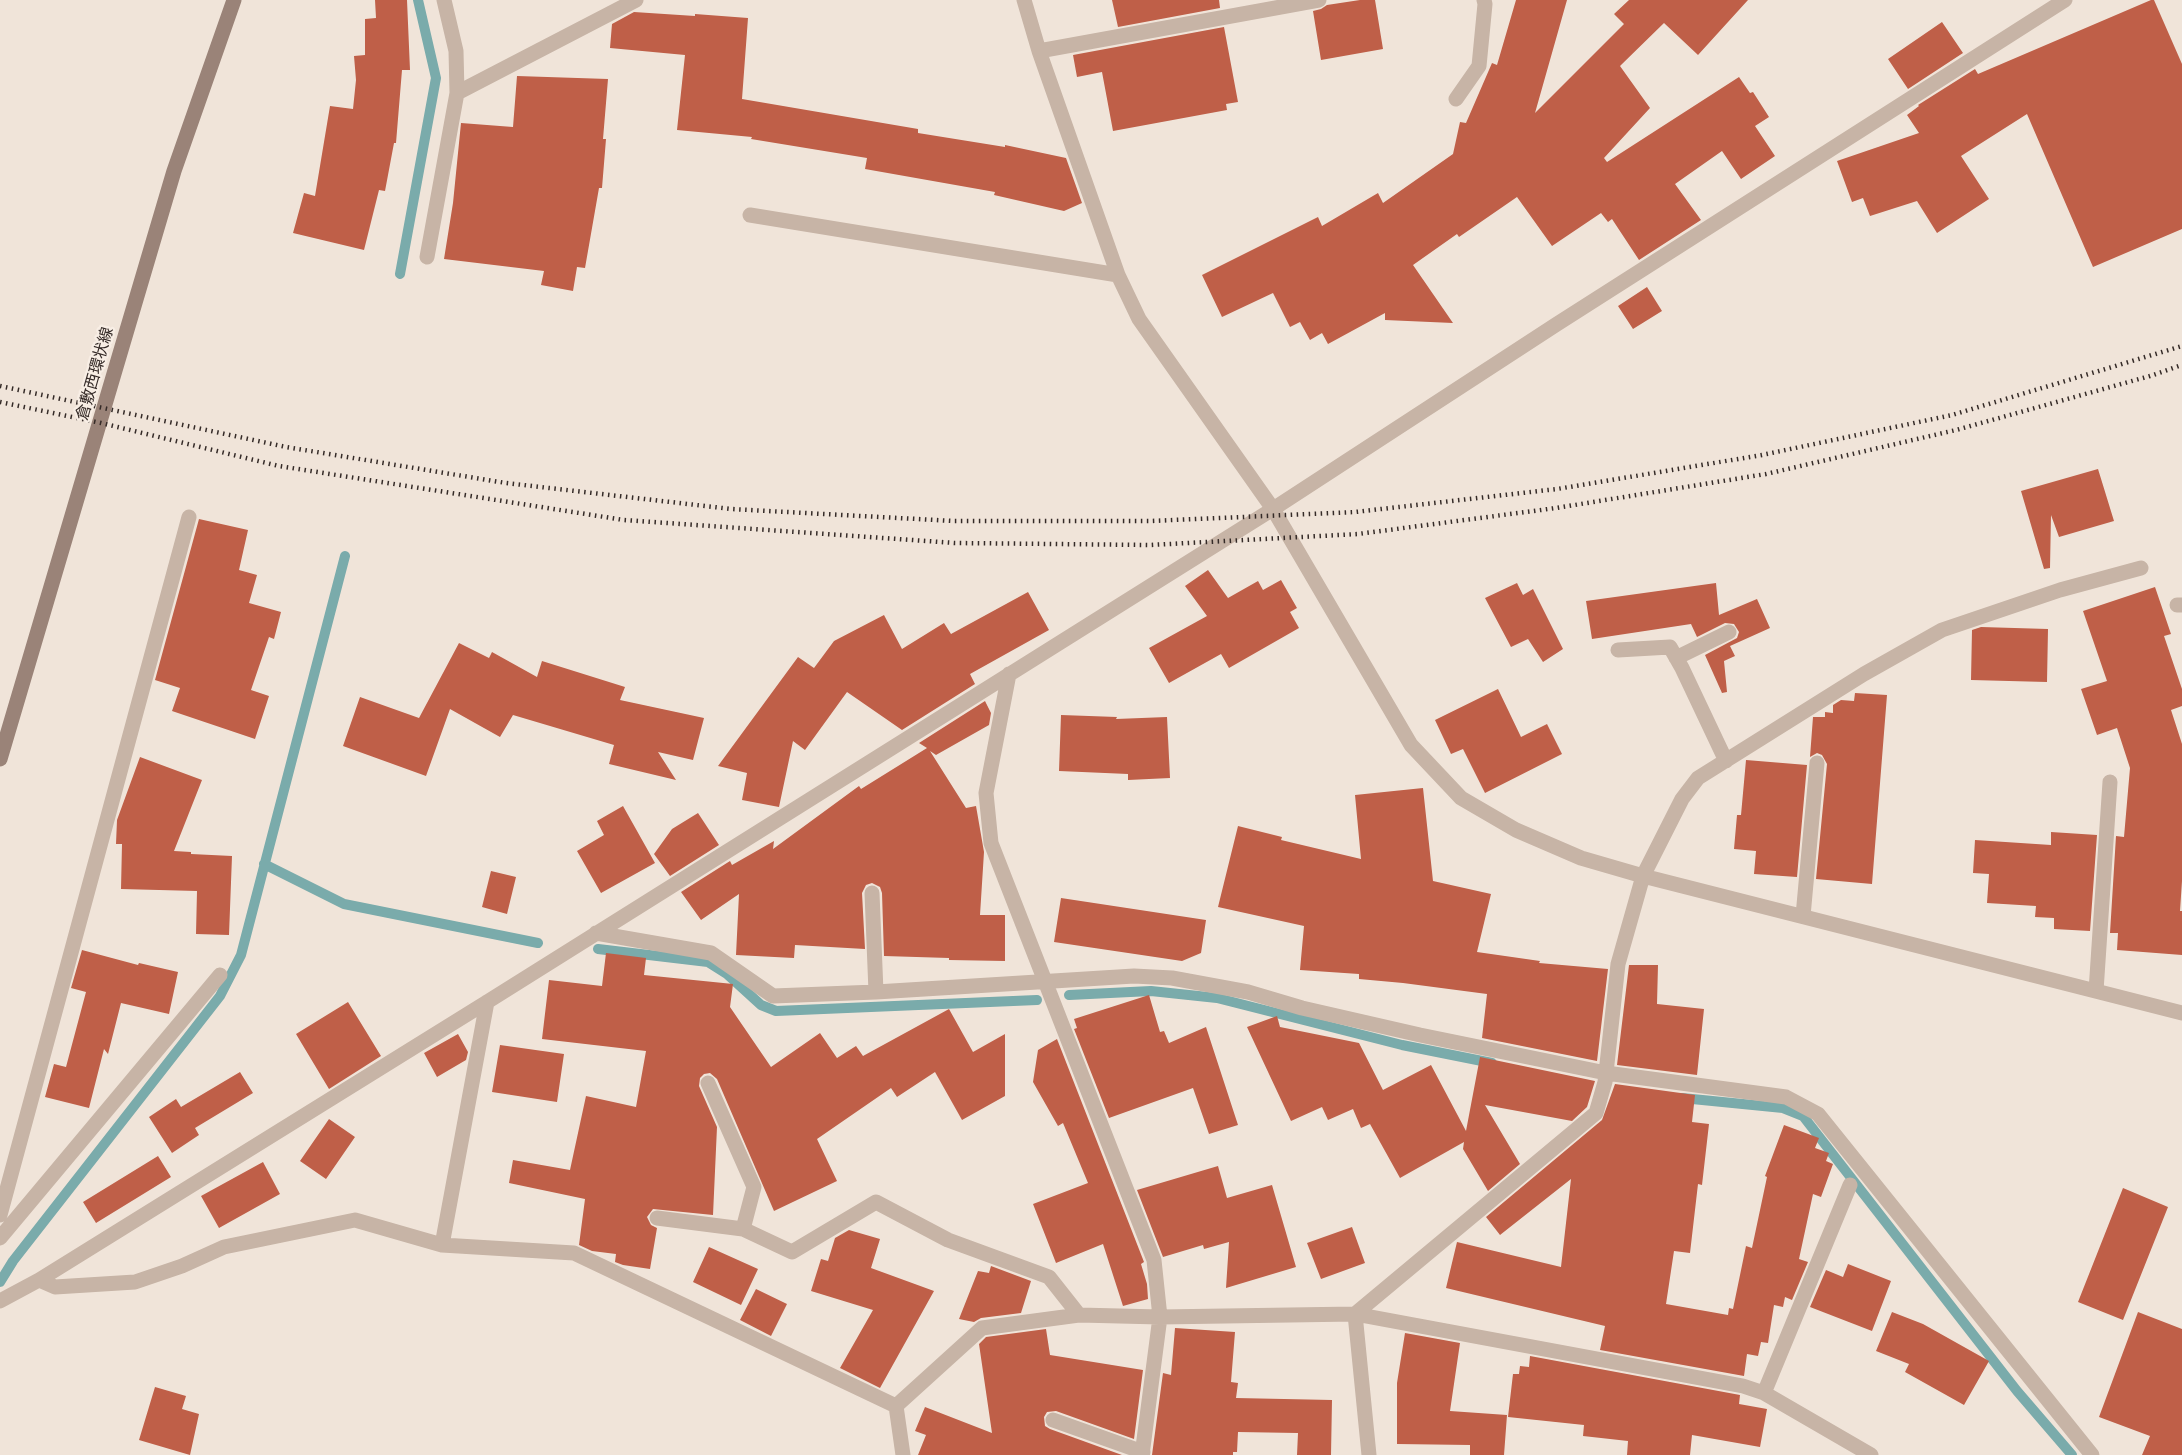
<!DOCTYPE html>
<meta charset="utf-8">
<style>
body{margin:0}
canvas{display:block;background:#f0e4d9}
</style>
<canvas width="2182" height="1455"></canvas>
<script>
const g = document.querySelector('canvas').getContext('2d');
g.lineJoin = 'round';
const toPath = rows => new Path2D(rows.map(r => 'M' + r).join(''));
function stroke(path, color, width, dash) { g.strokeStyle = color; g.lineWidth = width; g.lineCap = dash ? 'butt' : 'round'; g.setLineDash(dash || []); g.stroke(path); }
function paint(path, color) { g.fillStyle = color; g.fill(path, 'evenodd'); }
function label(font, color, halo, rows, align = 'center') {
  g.font = font + ' "Nunito Sans","Noto Sans JP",sans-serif'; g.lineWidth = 4.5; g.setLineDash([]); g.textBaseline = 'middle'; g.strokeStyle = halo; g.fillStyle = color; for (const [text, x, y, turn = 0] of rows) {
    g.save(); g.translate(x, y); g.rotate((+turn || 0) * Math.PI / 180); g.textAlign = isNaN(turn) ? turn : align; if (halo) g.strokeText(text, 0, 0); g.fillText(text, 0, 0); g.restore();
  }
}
const stream = toPath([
 [400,274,436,78,418,0],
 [264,864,344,904,538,943],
 [598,949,708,962,727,974,761,1005,776,1011,1037,1000],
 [1069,995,1151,991,1217,998,1402,1045,1492,1063],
 [1682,1098,1783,1108,1803,1116,2017,1391,2072,1455],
 [0,1282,13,1261,220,996,241,955,345,556]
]);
const building = toPath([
 [375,0,407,0,410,70,402,70,396,143,394,143,385,191,379,190,364,250,293,233,304,193,315,196,330,106,353,109,356,80,354,56,365,55,365,19,376,18],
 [1112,0,1219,0,1220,8,1118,27],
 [1360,0,1375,0,1383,49,1321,60,1313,11,1321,9,1327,5],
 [1516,0,1567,0,1535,113,1624,24,1614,14,1629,0,1748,0,1698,55,1664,23,1620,66,1650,108,1604,158,1607,162,1739,77,1750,93,1753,92,1769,117,1755,126,1775,156,1741,179,1722,151,1675,184,1701,220,1639,260,1612,219,1608,222,1601,213,1552,246,1517,197,1459,237,1457,234,1413,265,1453,323,1385,320,1385,313,1328,344,1322,333,1310,340,1300,322,1290,327,1273,293,1222,317,1202,275,1318,217,1322,226,1378,193,1383,203,1453,154,1460,122,1466,123,1492,63,1497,65],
 [2151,0,2154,0,2182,64,2182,229,2093,267,2027,114,1961,156,1989,199,1937,233,1917,201,1870,216,1863,198,1852,202,1837,161,1919,133,1907,115,1919,106,1918,105,1975,69,1978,74],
 [634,12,695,16,695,14,748,18,742,99,918,129,918,133,1005,147,1005,145,1066,158,1082,203,1064,211,994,195,995,192,865,169,867,158,751,139,752,137,677,130,685,55,610,48,612,24],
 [1942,22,1963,53,1908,89,1888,59],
 [1224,27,1238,102,1226,104,1227,110,1113,131,1102,72,1077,77,1073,55],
 [517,76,608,79,603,139,606,139,602,188,599,188,585,268,577,267,573,291,541,285,544,271,444,259,453,203,461,123,513,127],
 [1647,287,1662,311,1633,329,1618,306],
 [2098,469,2114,521,2059,537,2051,515,2050,568,2044,569,2021,491],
 [199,519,248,530,239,570,257,575,249,603,281,612,274,639,269,637,251,690,269,696,255,739,172,711,180,688,155,680],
 [1208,570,1228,598,1258,581,1263,590,1281,580,1297,608,1290,612,1299,628,1229,668,1221,654,1169,683,1149,648,1207,616,1185,586],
 [1517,583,1523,595,1533,589,1563,649,1543,662,1528,639,1511,647,1485,598],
 [1716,583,1719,615,1757,599,1770,628,1730,646,1735,656,1724,661,1727,692,1722,693,1705,655,1737,638,1739,632,1734,624,1725,623,1697,637,1691,624,1592,639,1586,601],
 [2155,587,2171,634,2164,636,2182,689,2182,706,2171,710,2182,744,2182,881,2180,911,2182,911,2182,955,2117,950,2118,933,2110,933,2116,836,2124,837,2130,768,2117,728,2097,735,2081,689,2107,681,2083,611],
 [1028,592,1049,630,970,674,975,684,902,730,847,692,805,750,793,741,779,807,742,800,747,773,718,766,798,657,814,668,834,641,884,615,902,649,944,623,951,634],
 [1981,627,2048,629,2047,682,1971,680,1972,630],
 [459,643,489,658,492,652,537,677,542,661,625,687,620,700,704,718,693,760,658,752,676,780,609,764,614,745,513,715,500,737,450,709,426,776,343,746,360,697,419,718],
 [1498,689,1521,737,1547,724,1562,754,1485,793,1463,749,1451,754,1435,720],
 [1855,693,1887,695,1872,884,1816,879,1827,764,1822,755,1817,753,1810,757,1813,717,1825,717,1825,712,1833,713,1833,705,1841,700,1854,701],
 [985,701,991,713,989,725,936,755,930,751,966,808,976,806,984,852,980,915,1005,915,1005,961,949,960,949,958,884,956,882,893,880,887,872,883,866,885,862,893,865,949,795,945,794,958,736,955,739,894,701,920,681,892,730,861,732,865,774,841,773,849,859,786,861,789,927,748,919,743],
 [1061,715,1117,717,1116,719,1167,717,1170,778,1128,780,1128,774,1059,771],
 [140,757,202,780,174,851,191,852,191,854,232,856,229,935,196,934,197,891,121,889,122,844,116,844,117,820],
 [1746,760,1807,765,1797,877,1754,874,1756,851,1734,849,1737,815,1741,815],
 [1423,788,1433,881,1491,894,1477,952,1540,961,1539,963,1608,969,1597,1061,1482,1038,1487,994,1403,983,1359,979,1359,974,1300,970,1304,926,1218,907,1238,826,1282,837,1281,840,1361,859,1355,795],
 [623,806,655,863,601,893,577,851,604,835,597,821],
 [698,813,719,845,670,876,654,854,672,829],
 [2051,832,2097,835,2090,931,2054,929,2054,918,2035,917,2036,906,1987,903,1989,874,1973,873,1975,840,2051,845],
 [491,871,516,877,507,914,482,907],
 [1061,898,1206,920,1201,953,1182,961,1054,942],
 [82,950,138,965,139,963,178,972,169,1014,121,1003,108,1054,104,1049,89,1108,45,1097,54,1064,66,1067,86,992,71,988],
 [606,953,646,958,644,975,733,984,730,1007,771,1067,820,1033,837,1058,856,1046,863,1056,949,1009,973,1052,1005,1034,1005,1096,962,1120,935,1072,897,1097,891,1088,817,1139,837,1181,774,1211,717,1079,710,1073,704,1074,700,1078,699,1086,717,1127,713,1215,653,1209,647,1217,651,1225,657,1228,650,1269,623,1265,615,1262,616,1254,592,1251,579,1245,585,1199,509,1183,513,1160,570,1170,586,1096,636,1107,646,1051,542,1039,549,980,602,986],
 [1629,965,1658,965,1657,1004,1704,1009,1697,1075,1617,1065],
 [1149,995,1160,1032,1164,1031,1169,1043,1206,1027,1238,1125,1209,1134,1193,1088,1109,1118,1074,1029,1077,1028,1074,1019],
 [348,1002,381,1056,329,1089,296,1034],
 [1277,1016,1280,1027,1359,1043,1383,1090,1431,1065,1466,1131,1480,1057,1595,1081,1587,1107,1572,1121,1485,1105,1520,1164,1488,1191,1463,1149,1464,1142,1400,1178,1370,1124,1361,1128,1353,1109,1328,1120,1322,1107,1291,1121,1247,1027],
 [458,1034,468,1052,466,1060,437,1077,424,1053],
 [1057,1039,1144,1262,1141,1264,1147,1284,1148,1299,1123,1306,1103,1244,1056,1263,1033,1204,1088,1183,1063,1123,1058,1126,1033,1082,1038,1050],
 [500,1045,564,1054,557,1102,492,1092],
 [240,1072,253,1093,195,1128,199,1135,172,1153,149,1117,176,1099,181,1107],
 [1615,1084,1695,1095,1692,1122,1709,1124,1702,1185,1698,1184,1690,1253,1674,1251,1666,1304,1728,1315,1729,1308,1733,1309,1746,1246,1752,1248,1767,1177,1765,1176,1784,1125,1819,1138,1815,1148,1829,1153,1826,1161,1833,1164,1821,1197,1813,1194,1799,1259,1808,1262,1792,1300,1785,1297,1783,1307,1774,1305,1768,1343,1761,1342,1758,1356,1747,1354,1744,1376,1600,1350,1605,1326,1446,1288,1457,1242,1561,1267,1571,1179,1500,1235,1486,1217,1602,1120],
 [329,1119,355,1137,326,1179,300,1161],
 [158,1156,171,1177,96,1223,83,1202],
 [263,1162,280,1194,219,1228,201,1196],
 [1218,1166,1227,1198,1272,1185,1296,1267,1226,1288,1229,1242,1204,1249,1203,1245,1163,1257,1137,1190],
 [2123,1188,2168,1207,2123,1320,2078,1302],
 [1352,1227,1365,1263,1321,1279,1307,1243],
 [849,1230,880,1239,871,1268,934,1291,880,1388,840,1368,873,1310,811,1291,821,1259,828,1261,835,1238],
 [709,1247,758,1269,741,1305,693,1282],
 [1848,1264,1891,1281,1872,1331,1810,1307,1826,1270,1843,1277],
 [991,1266,1031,1281,1021,1313,981,1318,974,1322,959,1319,978,1271,989,1273],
 [756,1289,787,1304,771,1336,740,1320],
 [1892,1312,1923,1324,1989,1361,1964,1405,1905,1372,1909,1364,1876,1351],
 [2138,1312,2182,1329,2182,1455,2142,1455,2150,1436,2099,1417],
 [1175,1328,1235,1332,1231,1382,1238,1383,1236,1398,1332,1400,1331,1455,1297,1455,1298,1433,1238,1432,1237,1452,1233,1452,1233,1455,1152,1455,1163,1373,1171,1375],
 [1046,1329,1050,1355,1143,1370,1134,1439,1056,1411,1047,1412,1044,1417,1045,1426,1050,1429,1122,1455,918,1455,926,1435,915,1431,925,1407,992,1433,979,1344,986,1337],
 [1405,1333,1460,1343,1450,1411,1507,1415,1504,1455,1470,1455,1470,1445,1397,1444,1397,1383],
 [1530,1356,1740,1395,1739,1404,1767,1409,1760,1447,1692,1435,1690,1455,1627,1455,1628,1441,1583,1436,1584,1425,1508,1417,1513,1374,1519,1374,1520,1366,1529,1367],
 [155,1387,186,1396,182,1409,199,1414,190,1455,139,1440]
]);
const minor = toPath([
 [1024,0,1039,51,1118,275,1139,319,1273,509,1411,745,1461,798,1516,830,1581,858,1643,876,2182,1013],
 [1039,51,1319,0],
 [457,93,636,0],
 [1456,99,1479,66,1485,4,1484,0],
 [750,215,1118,275],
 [427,257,457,93,456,51,444,0],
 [2177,605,2182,605],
 [1618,650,1670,647,1682,668,1726,761],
 [1676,658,1729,632],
 [1009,674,986,793,991,843,1154,1260,1160,1317,1142,1455],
 [872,893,876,992],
 [1803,916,1817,763],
 [596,933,711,953,773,996,876,992,1134,976,1172,978,1248,992,1302,1008,1420,1035,1606,1073,1786,1097,1818,1114,2092,1455],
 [2096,991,2110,782],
 [708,1083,754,1187,743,1229],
 [0,1215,189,517],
 [657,1218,743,1229,792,1252,876,1202,948,1240,1049,1277,1079,1315],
 [0,1238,220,975],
 [442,1245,487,1002],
 [39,1280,55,1287,135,1282,182,1266,224,1247,355,1220,442,1245,574,1253,896,1406,982,1328,1079,1315,1160,1317,1355,1314,1743,1386,1764,1393,1871,1455],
 [0,1301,39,1280,487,1002,1273,509,1557,324,2065,0],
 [1764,1393,1850,1185],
 [896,1406,903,1455],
 [1053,1420,1143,1452],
 [1369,1455,1355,1314,1596,1113,1605,1082,1618,964,1643,876,1682,799,1698,778,1864,674,1942,630,2060,590,2141,568]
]);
const secondary = toPath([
 [0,759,174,171,234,0]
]);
const rail = toPath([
 [0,386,286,447,506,483,731,509,954,521,1151,521,1355,512,1557,489,1762,455,1952,415,2182,346],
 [0,402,101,423,279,466,624,520,955,543,1150,545,1358,534,1556,508,1766,474,1956,430,2150,376,2182,365]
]);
const streetNames = [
 ["倉敷西環状線",96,374,-74]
];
stroke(stream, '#7aabab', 10);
paint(building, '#bf5f48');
stroke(minor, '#c7b4a6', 15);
stroke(secondary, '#9a8378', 15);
stroke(rail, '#342a27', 4.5, [1.5, 4.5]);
label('16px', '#342a27', '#f8eee5', streetNames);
</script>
